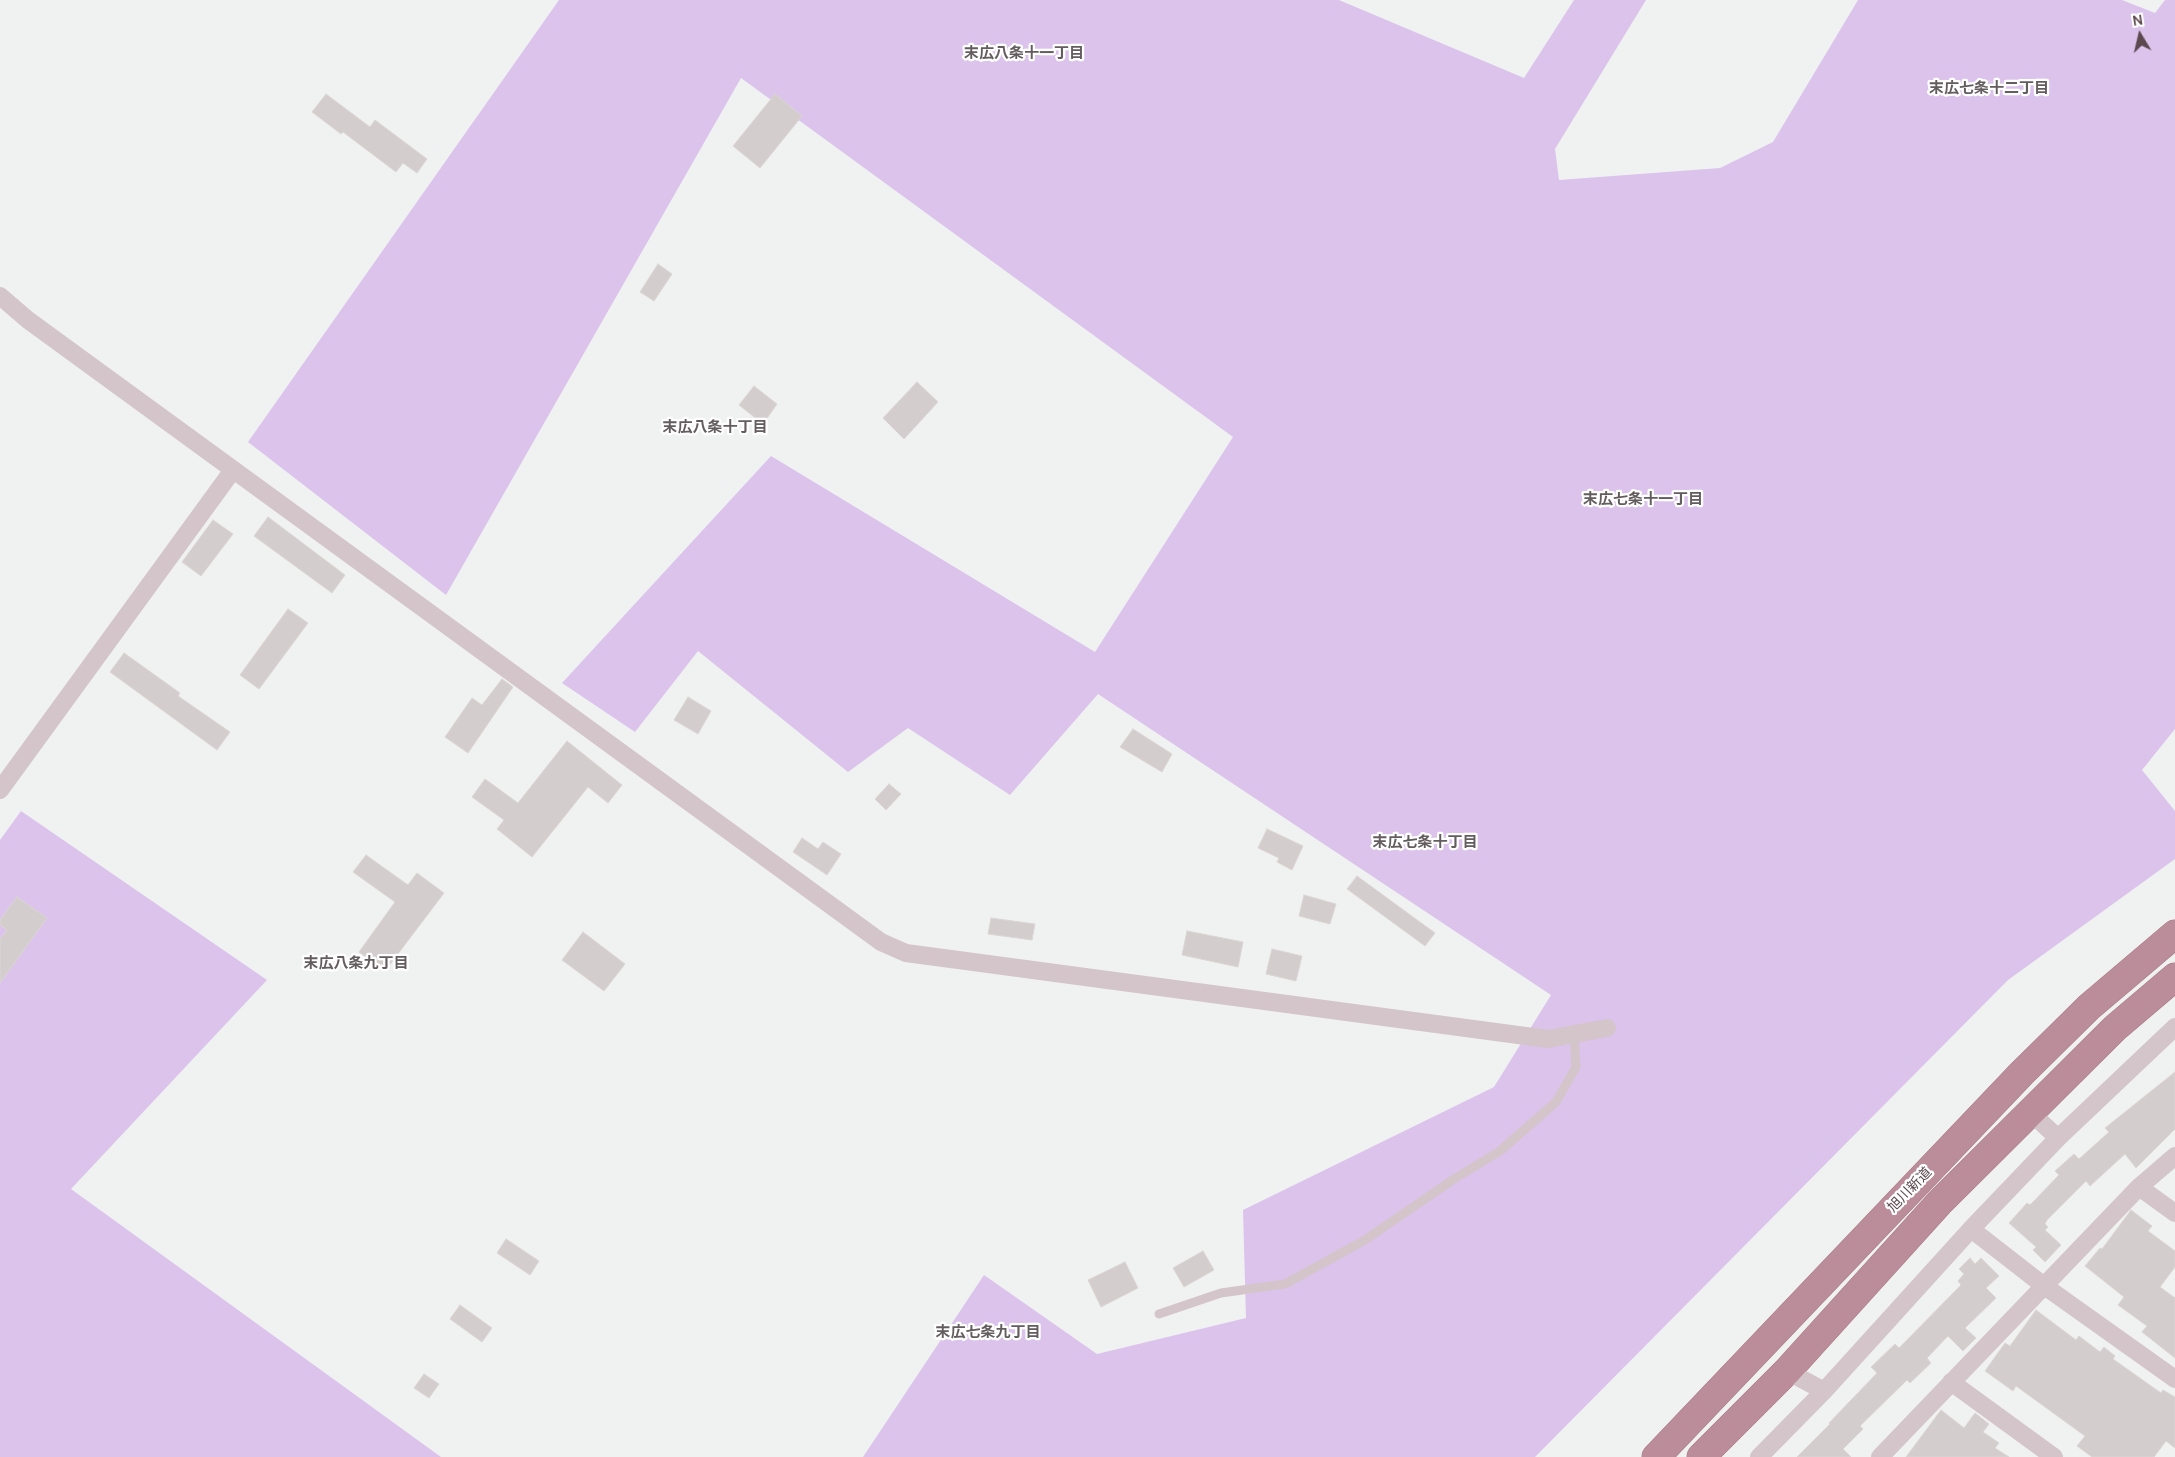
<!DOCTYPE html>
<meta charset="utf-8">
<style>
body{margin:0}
#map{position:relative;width:2175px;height:1457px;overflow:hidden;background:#f0f2f1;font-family:Manrope,sans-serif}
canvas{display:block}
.north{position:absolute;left:2115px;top:10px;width:50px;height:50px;-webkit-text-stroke:4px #fff;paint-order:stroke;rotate:351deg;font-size:14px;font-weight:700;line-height:20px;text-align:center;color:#5c4950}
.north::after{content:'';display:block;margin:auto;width:18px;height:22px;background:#5c4950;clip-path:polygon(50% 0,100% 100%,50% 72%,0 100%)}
</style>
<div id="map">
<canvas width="2175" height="1457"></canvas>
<div class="north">N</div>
</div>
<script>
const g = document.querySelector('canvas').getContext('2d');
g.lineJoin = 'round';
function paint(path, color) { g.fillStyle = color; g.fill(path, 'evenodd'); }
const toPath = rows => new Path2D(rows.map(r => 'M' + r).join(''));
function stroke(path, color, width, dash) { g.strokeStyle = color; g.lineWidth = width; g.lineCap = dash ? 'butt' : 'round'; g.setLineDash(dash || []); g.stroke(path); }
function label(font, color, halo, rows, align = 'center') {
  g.font = font + ' Manrope,"Noto Sans JP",sans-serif'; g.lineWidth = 4.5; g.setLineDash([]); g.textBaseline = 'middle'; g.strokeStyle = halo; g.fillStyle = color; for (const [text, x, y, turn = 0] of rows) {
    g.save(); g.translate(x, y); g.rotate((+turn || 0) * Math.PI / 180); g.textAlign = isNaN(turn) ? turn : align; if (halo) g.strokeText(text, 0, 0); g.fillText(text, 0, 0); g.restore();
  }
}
const green = toPath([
 [559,0,1339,0,1524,78,1574,0,1646,0,1555,149,1559,180,1720,168,1773,142,1858,0,2122,0,2155,13,2165,0,2175,0,2175,729,2142,770,2175,811,2175,859,2008,980,1535,1457,863,1457,984,1275,1097,1354,1246,1318,1243,1210,1494,1087,1551,995,1098,694,1010,795,908,728,848,772,698,651,635,732,562,683,771,456,1095,652,1233,437,741,78,446,595,248,442],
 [21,811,267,980,71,1189,441,1457,0,1457,0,840]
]);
const building = toPath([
 [326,94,370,127,375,120,427,159,417,173,403,163,396,172,343,132,341,134,312,112,326,94],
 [775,94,802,116,760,168,733,146,775,94],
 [658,264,672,274,654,301,640,292,658,264],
 [917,382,938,402,904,439,883,418,917,382],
 [754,386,777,404,763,424,739,405,754,386],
 [268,517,345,575,332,593,254,536,268,517],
 [213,520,233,534,201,576,182,562,213,520],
 [288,609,308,623,259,689,240,675,288,609],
 [124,653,180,693,178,696,230,732,217,750,110,672,124,653],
 [502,679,513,687,468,753,445,737,472,698,482,705,502,679],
 [688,697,711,711,698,734,674,720,688,697],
 [1133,729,1172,754,1162,772,1120,747,1133,729],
 [567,741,622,785,608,803,588,787,532,857,497,829,504,820,472,797,485,779,518,803,567,741],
 [889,784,901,794,886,810,875,799,889,784],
 [1267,829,1303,846,1292,870,1277,862,1279,858,1258,848,1267,829],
 [802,838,818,849,823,842,841,854,827,875,793,852,802,838],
 [366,855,408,885,417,873,444,893,385,971,359,952,395,902,353,872,366,855],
 [1357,876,1435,933,1425,946,1347,889,1357,876],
 [1304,895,1336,904,1330,924,1299,916,1304,895],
 [17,897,47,918,0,983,0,939,7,930,0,925,0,920,17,897],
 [991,918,1035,924,1032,940,988,934,991,918],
 [1187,931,1243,942,1238,967,1182,955,1187,931],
 [583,932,625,964,604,991,562,960,583,932],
 [1272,949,1302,956,1296,981,1266,974,1272,949],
 [2175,1072,2175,1129,2136,1168,2125,1154,2090,1186,2086,1181,2047,1220,2045,1224,2048,1227,2045,1230,2061,1245,2045,1262,2033,1250,2036,1247,2009,1223,2027,1203,2030,1205,2059,1175,2055,1171,2074,1154,2079,1159,2109,1132,2105,1128,2175,1072],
 [2131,1210,2152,1226,2148,1231,2175,1251,2175,1267,2160,1287,2175,1298,2175,1358,2142,1332,2147,1326,2118,1305,2124,1297,2085,1266,2100,1248,2102,1249,2131,1210],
 [506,1239,539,1261,530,1275,497,1253,506,1239],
 [1203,1251,1214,1270,1184,1287,1173,1268,1203,1251],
 [1970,1258,1975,1264,1981,1258,1999,1276,1986,1288,1996,1298,1965,1328,1976,1338,1963,1351,1948,1336,1927,1358,1931,1363,1910,1383,1907,1380,1860,1426,1863,1429,1843,1449,1851,1457,1797,1457,1830,1424,1829,1423,1877,1373,1871,1367,1895,1344,1899,1348,1961,1285,1958,1281,1964,1274,1959,1269,1970,1258],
 [1125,1262,1138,1288,1101,1307,1088,1280,1125,1262],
 [460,1305,492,1328,482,1342,450,1319,460,1305],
 [2036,1310,2076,1340,2079,1336,2100,1352,2104,1347,2115,1356,2113,1359,2161,1393,2163,1390,2175,1397,2175,1448,2166,1441,2154,1457,2092,1457,2077,1446,2085,1436,2016,1386,2013,1391,1985,1371,2005,1343,2010,1346,2036,1310],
 [424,1374,439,1384,429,1398,414,1388,424,1374],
 [1941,1410,1964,1428,1975,1413,1989,1424,1983,1432,1999,1443,1995,1448,2009,1457,1906,1457,1941,1410]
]);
const lane = toPath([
 [1159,1314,1221,1293,1285,1284,1365,1240,1454,1179,1500,1151,1556,1102,1576,1067,1574,1034]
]);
const street = toPath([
 [0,296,28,320,881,942,906,953,1548,1039,1607,1028],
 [0,790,233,470],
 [2029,1111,2058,1138],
 [2139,1187,2175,1213],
 [1971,1229,2043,1285,2175,1379],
 [1787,1371,1824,1391],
 [1951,1382,2054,1457],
 [1759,1457,1824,1391,1971,1229,2058,1138,2175,1027],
 [1880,1457,2139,1187,2175,1156]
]);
const highway = toPath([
 [1656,1457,2022,1073,2089,1007,2175,934],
 [1701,1457,1787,1371,1940,1202,2115,1028,2175,977]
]);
const streetNames = [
 ["旭川新道",1910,1190,-46]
];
const neighbourhoodNames = [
 ["末広八条十一丁目",1024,54],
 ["末広七条十二丁目",1989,89],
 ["末広八条十丁目",715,428],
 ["末広七条十一丁目",1643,500],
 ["末広七条十丁目",1425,843],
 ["末広八条九丁目",356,964],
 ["末広七条九丁目",988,1333]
];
paint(green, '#dbc3ec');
paint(building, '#d4cdce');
stroke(building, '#dbd5d5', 1);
stroke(highway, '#a67784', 29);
stroke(lane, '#d4c5ca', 9);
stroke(street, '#d4c5ca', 18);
stroke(highway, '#bb8c99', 28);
label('14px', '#5c4950', '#fff', streetNames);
label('bold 15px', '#645d5f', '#fff', neighbourhoodNames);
</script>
